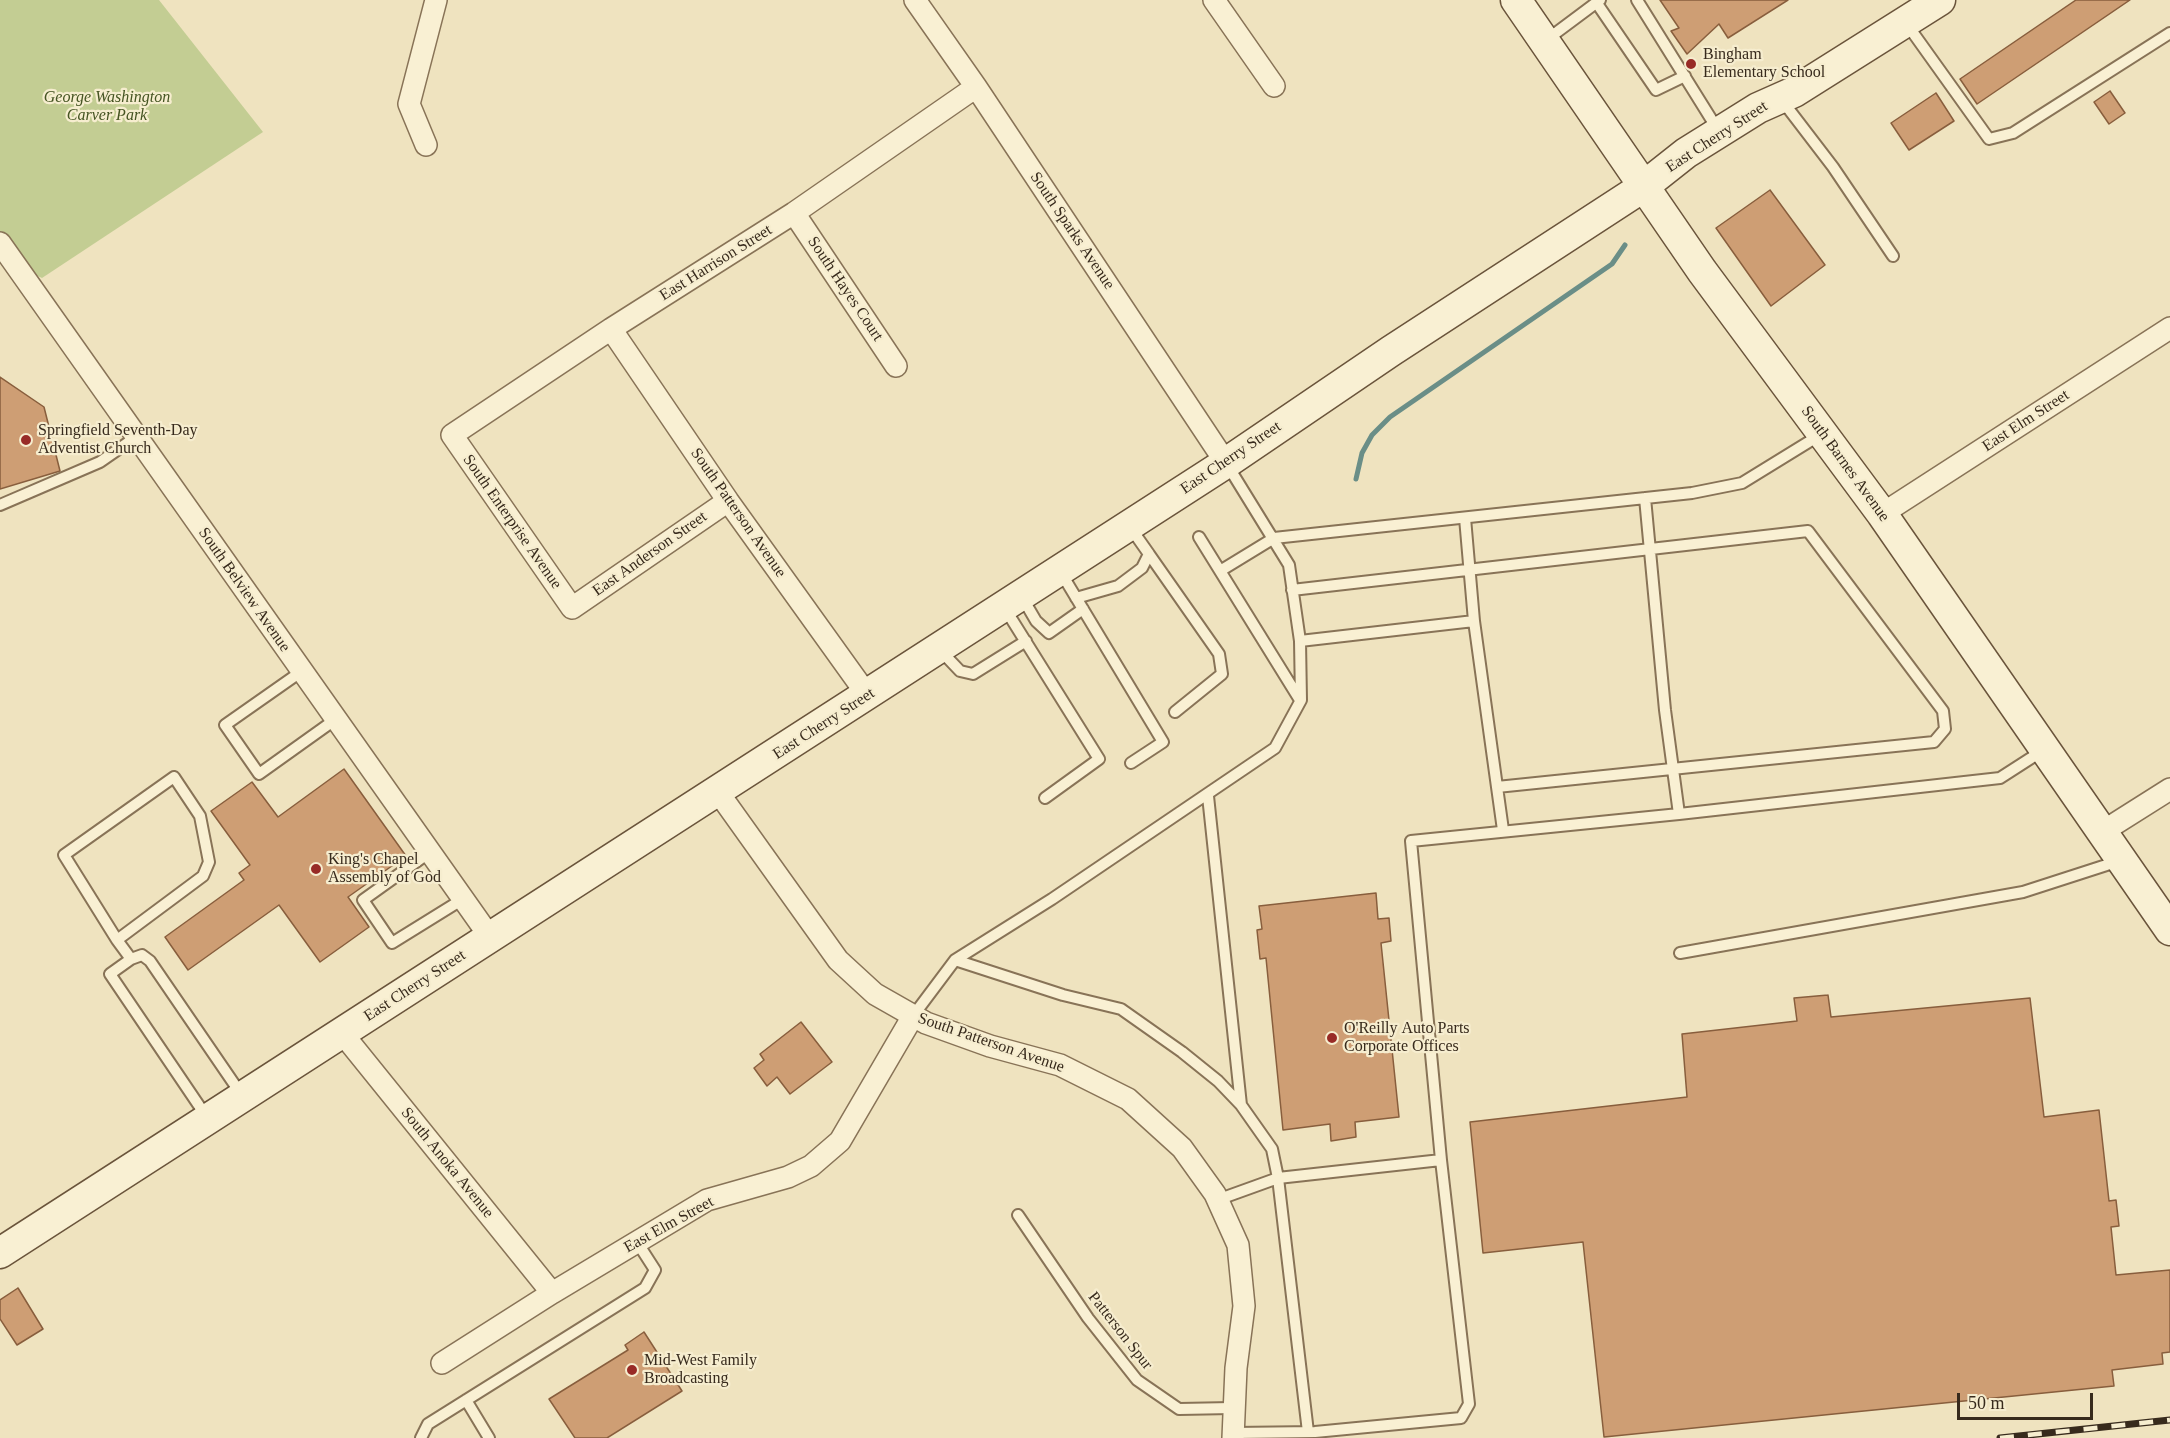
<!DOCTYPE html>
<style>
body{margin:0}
#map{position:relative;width:2170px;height:1438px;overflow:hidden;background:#efe3bf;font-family:Georgia,serif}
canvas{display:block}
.scale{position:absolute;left:1957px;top:1393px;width:136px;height:27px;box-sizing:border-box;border:3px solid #372a1c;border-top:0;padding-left:8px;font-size:18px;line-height:21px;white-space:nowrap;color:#372a1c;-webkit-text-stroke:4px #f6edcf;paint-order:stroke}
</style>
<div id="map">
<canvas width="2170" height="1438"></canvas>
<div class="scale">50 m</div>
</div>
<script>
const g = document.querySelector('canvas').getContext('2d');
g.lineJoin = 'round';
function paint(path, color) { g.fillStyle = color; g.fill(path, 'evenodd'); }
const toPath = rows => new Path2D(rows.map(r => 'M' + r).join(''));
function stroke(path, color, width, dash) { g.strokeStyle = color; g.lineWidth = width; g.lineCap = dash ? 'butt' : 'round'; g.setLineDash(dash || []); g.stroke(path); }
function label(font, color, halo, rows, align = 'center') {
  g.font = font + ' Georgia,serif'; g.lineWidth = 4.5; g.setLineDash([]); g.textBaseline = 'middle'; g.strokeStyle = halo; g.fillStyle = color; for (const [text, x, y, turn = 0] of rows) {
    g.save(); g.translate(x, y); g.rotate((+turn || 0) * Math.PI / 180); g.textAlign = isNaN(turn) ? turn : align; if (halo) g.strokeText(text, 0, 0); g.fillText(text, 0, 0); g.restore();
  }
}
const green = toPath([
 [0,0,159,0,263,132,42,278,0,258]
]);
const stream = toPath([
 [1356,479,1362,453,1372,435,1390,417,1612,264,1625,245]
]);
const building = toPath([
 [1660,0,1788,0,1728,38,1719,24,1687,54,1671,31,1679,28,1660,0],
 [2076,0,2130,0,1977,104,1960,79,2076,0],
 [2110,91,2125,113,2109,124,2094,102,2110,91],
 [1936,93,1954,121,1909,150,1891,123,1936,93],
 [1770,190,1825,265,1771,306,1716,228,1770,190],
 [0,377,44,407,60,471,0,489,0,377],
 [344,769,406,856,348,897,369,927,320,962,279,905,188,970,165,937,244,880,239,873,250,865,211,811,252,782,278,817,344,769],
 [1376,893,1378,919,1389,918,1391,941,1381,943,1399,1117,1355,1122,1356,1137,1331,1141,1330,1124,1283,1130,1266,958,1260,959,1257,930,1262,929,1259,906,1376,893],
 [1828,995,1831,1017,2030,998,2044,1117,2099,1110,2109,1201,2116,1200,2119,1226,2111,1227,2116,1275,2170,1270,2170,1352,2162,1353,2163,1364,2112,1370,2114,1386,1604,1437,1583,1242,1483,1253,1470,1122,1687,1097,1682,1034,1797,1021,1794,998,1828,995],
 [801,1022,832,1062,790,1094,777,1077,767,1086,754,1068,764,1060,760,1054,801,1022],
 [18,1288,43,1329,17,1345,0,1319,0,1300,18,1288],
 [644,1332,682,1391,607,1438,575,1438,549,1399,628,1350,625,1345,644,1332]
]);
const lane = toPath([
 [1637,0,1718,130],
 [1596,2,1656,90,1685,76],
 [1906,23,1989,139,2013,133,2170,33],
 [1545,41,1600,0],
 [1784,103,1833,167,1893,256],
 [1645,498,1665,710,1679,814,2000,778,2042,751],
 [0,505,100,462,136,437],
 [1465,518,1474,621,1497,787],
 [1199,537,1300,700],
 [1149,554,1219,654,1222,674,1175,712],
 [1060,571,1163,742,1131,763],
 [1220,571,1274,538,1692,493,1742,483,1820,435],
 [1292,590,1808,531,1943,711,1945,729,1934,742,1497,787,1503,830],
 [1022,597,1036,621,1049,633,1083,609],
 [1076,598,1118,586,1142,568,1149,554,1130,527],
 [1004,607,1099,759,1045,798],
 [1300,641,1474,621],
 [940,650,960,671,973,674,1026,641],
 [302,671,225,725,259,774,336,719],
 [1208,796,1241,1105],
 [430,852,363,900,392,943,463,899],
 [117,940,64,855,174,777,200,816,209,862,203,876,117,940,131,959],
 [1680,953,2023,892,2119,861],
 [955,960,1063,995,1121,1009,1182,1052,1218,1081,1241,1105,1272,1149,1278,1178,1441,1160],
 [913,1016,955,960,1052,899,1275,748,1301,700,1300,641,1289,565,1228,466],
 [206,1116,110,974,131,959,142,955,150,961,241,1094],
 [1217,1200,1278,1178,1308,1432],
 [1018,1215,1088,1318,1137,1380,1179,1409,1232,1408],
 [466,1400,489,1438],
 [1233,1433,1315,1432,1461,1418,1469,1404,1441,1160,1411,841,1679,814],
 [421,1438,428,1424,645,1288,655,1270,637,1242]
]);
const street = toPath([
 [915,0,976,87,1226,463],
 [1214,0,1274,86],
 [426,145,409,104,436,0],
 [794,213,896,366],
 [0,243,490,937],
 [611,329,728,501,868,696],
 [728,501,572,608,452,435,611,329,794,213,976,87],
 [1882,514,2170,328],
 [718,792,838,960,875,994,926,1023,990,1046,1060,1065,1128,1099,1182,1148,1215,1194,1238,1245,1244,1306,1236,1368,1233,1438],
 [2102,832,2170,789],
 [342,1033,552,1293],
 [442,1363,552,1293,707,1200,788,1177,811,1166,840,1141,913,1016]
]);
const secondary = toPath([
 [1516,0,1702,271,1882,514,2170,930],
 [0,1253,1226,463,1391,351,1643,187,1686,153,1758,108,1794,92,1940,0]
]);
const rail = toPath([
 [2000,1438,2170,1420]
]);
const markers = [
 [1691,64,6,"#982b26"],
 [26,440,6,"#982b26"],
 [316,869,6,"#982b26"],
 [1332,1038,6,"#982b26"],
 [632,1370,6,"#982b26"]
];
const poiNames = [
 ["Bingham",1703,55],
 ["Elementary School",1703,73],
 ["Springfield Seventh-Day",38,431],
 ["Adventist Church",38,449],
 ["King's Chapel",328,860],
 ["Assembly of God",328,878],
 ["O'Reilly Auto Parts",1344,1029],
 ["Corporate Offices",1344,1047],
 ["Mid-West Family",644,1361],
 ["Broadcasting",644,1379]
];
const parkNames = [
 ["George Washington",107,98],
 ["Carver Park",107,116]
];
const streetNames = [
 ["East Cherry Street",1717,137,-33],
 ["South Sparks Avenue",1072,231,56],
 ["East Harrison Street",716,263,-32],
 ["South Hayes Court",845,289,56],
 ["East Elm Street",2026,421,-33],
 ["East Cherry Street",1231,458,-34],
 ["South Barnes Avenue",1845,464,54],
 ["South Patterson Avenue",738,513,55],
 ["South Enterprise Avenue",512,522,55],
 ["East Anderson Street",650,554,-35],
 ["South Belview Avenue",244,590,55],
 ["East Cherry Street",824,724,-33],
 ["East Cherry Street",415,986,-33],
 ["South Patterson Avenue",991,1043,19],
 ["South Anoka Avenue",447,1163,51],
 ["East Elm Street",669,1225,-29],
 ["Patterson Spur",1120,1331,52]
];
paint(green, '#c3cd93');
stroke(stream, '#6a8e87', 5);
paint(building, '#ce9e74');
stroke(building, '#885e3d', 1.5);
stroke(lane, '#887357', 14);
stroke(street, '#887357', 24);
stroke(secondary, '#6a543b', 33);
stroke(lane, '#f9f0d3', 10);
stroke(street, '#f9f0d3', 21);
stroke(secondary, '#f9f0d3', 30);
stroke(rail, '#372a1c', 7);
stroke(rail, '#f6edcf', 4.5, [14]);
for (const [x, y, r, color] of markers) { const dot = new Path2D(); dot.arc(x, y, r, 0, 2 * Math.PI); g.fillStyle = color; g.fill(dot); stroke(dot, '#f6edcf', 2); }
label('16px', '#372a1c', '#f6edcf', poiNames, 'left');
label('italic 16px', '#455422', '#f6edcf', parkNames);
label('16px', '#372a1c', '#f6edcf', streetNames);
</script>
